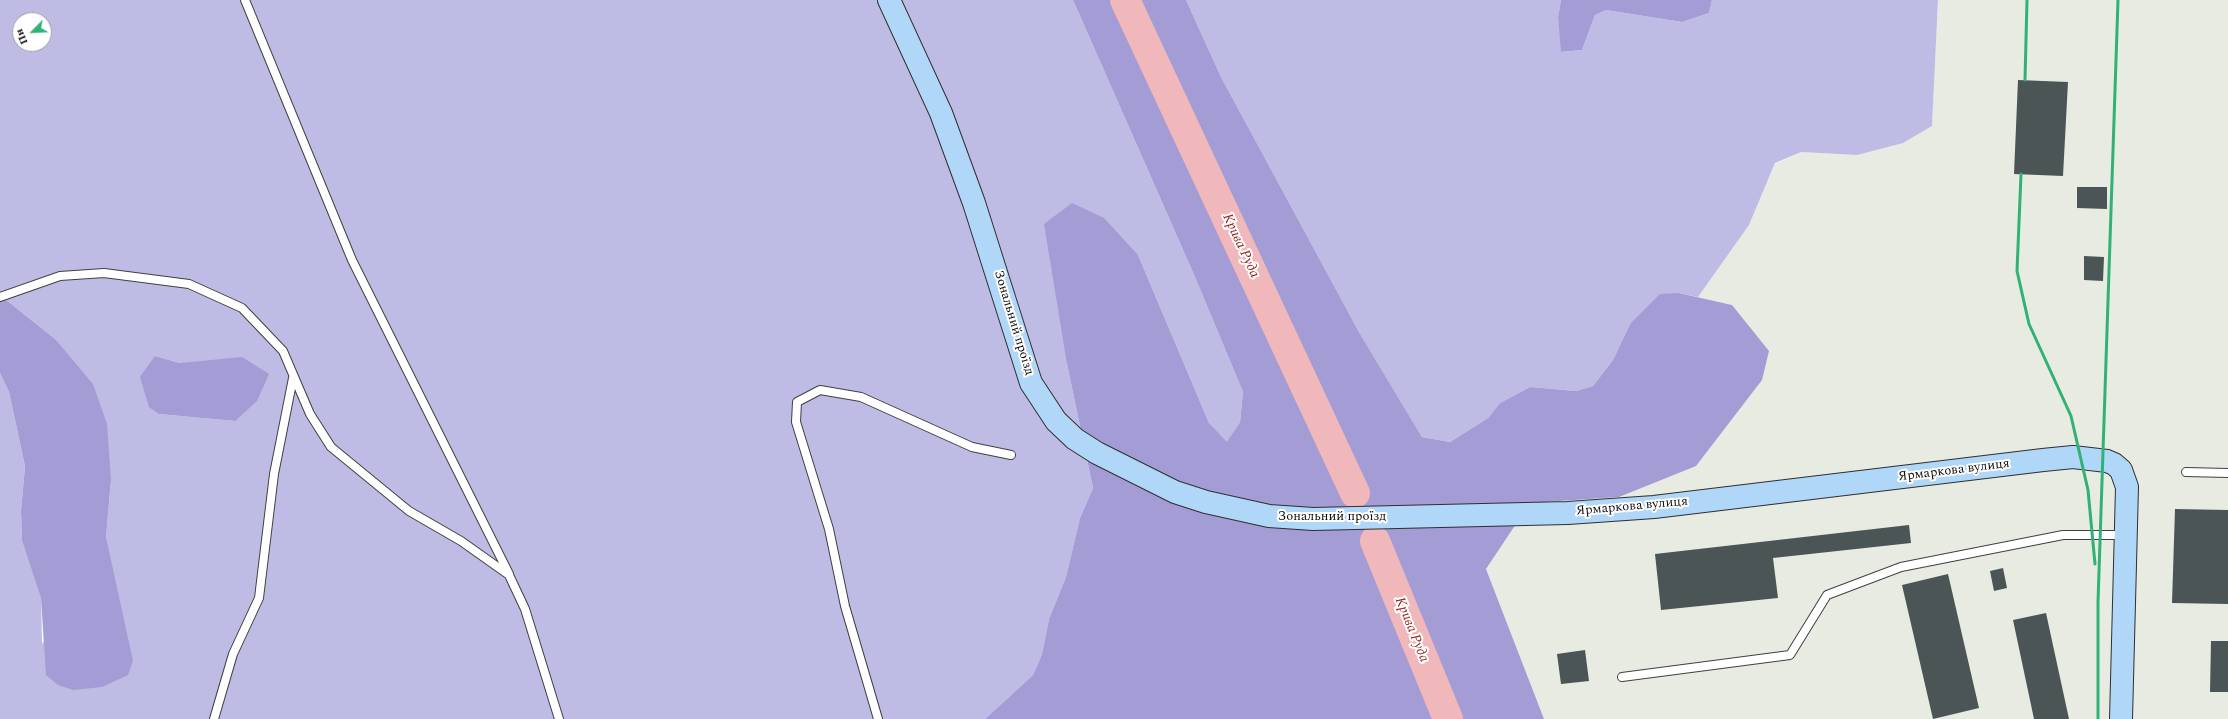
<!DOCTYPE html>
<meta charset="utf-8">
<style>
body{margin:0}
#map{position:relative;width:2228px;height:719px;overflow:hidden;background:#eff8fe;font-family:Spectral,serif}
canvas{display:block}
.north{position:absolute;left:12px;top:12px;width:40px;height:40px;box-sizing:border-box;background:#fff;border:1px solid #9e9e9e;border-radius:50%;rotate:246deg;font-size:11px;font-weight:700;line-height:16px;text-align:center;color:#0d0d0d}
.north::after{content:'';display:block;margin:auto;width:14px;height:18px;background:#32b176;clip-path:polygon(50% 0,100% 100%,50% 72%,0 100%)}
</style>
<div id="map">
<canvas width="2228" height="719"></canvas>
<div class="north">Пн</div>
</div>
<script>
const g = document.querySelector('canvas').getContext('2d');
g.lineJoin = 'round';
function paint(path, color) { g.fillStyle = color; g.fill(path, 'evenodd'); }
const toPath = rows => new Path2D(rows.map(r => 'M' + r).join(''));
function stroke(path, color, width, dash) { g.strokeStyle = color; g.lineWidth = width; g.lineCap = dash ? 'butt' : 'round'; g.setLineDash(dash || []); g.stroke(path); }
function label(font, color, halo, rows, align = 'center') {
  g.font = font + ' Spectral,serif'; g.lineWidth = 4; g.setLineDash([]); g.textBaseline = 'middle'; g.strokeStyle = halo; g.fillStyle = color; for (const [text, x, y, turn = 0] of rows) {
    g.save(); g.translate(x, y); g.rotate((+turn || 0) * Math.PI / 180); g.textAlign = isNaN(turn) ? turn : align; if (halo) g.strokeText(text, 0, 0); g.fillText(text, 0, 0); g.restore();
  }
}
const industrial = toPath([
 [1938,0,2228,0,2228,719,1544,719,1486,569,1530,503,1619,497,1732,305,1698,297,1749,225,1775,164,1801,152,1857,155,1932,126]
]);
const green = toPath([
 [0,0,1073,0,1195,277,1243,392,1240,422,1227,443,1209,423,1138,255,1067,364,1093,488,1080,518,1066,577,1049,619,1042,654,1033,675,985,719,0,719,0,373,9,392,25,466,21,511,22,541,41,597,42,644,108,551,106,537,111,480,55,339,0,295],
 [20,20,44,20,44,44,20,44],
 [155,356,180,363,235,421,159,414],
 [1186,0,1561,0,1558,17,1562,52,1582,50,1595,15,1606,10,1682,22,1709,13,1712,0,1938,0,1932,126,1903,143,1857,155,1801,152,1775,163,1749,225,1698,297,1679,293,1630,324,1613,360,1593,386,1576,391,1530,387,1500,403,1488,418,1450,442,1422,437,1359,332,1221,77]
]);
const forest = toPath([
 [1073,0,1186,0,1221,77,1359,332,1422,437,1450,442,1488,418,1500,403,1530,387,1576,391,1593,386,1613,360,1630,324,1660,294,1679,293,1732,305,1769,351,1762,380,1696,466,1619,497,1530,503,1486,569,1544,719,985,719,1033,675,1042,654,1049,619,1066,577,1080,518,1093,488,1067,364,1044,224,1072,203,1104,218,1138,255,1209,423,1227,442,1240,422,1243,392,1195,277],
 [1561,0,1712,0,1709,13,1682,22,1606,10,1595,15,1582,50,1561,52,1558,17],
 [0,295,55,339,93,384,107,424,111,480,106,537,133,661,128,675,102,687,73,690,58,685,46,675,41,598,22,541,21,511,25,466,9,392,0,373],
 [155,356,180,363,242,357,269,374,257,401,235,421,159,414,149,407,140,377]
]);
const river = toPath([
 [1125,0,1355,493],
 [1375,541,1448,719]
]);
const building = toPath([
 [2018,80,2068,82,2063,176,2014,174],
 [2077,187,2107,187,2107,209,2077,208],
 [2084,256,2104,257,2103,281,2084,280],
 [2175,509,2228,510,2228,604,2172,603],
 [1909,525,1911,543,1773,558,1778,598,1661,610,1655,554],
 [2003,568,2007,588,1994,591,1990,571],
 [1948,574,1979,708,1933,719,1902,585],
 [2046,613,2069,719,2034,719,2013,620],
 [2211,641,2228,641,2228,692,2210,692],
 [1585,650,1589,681,1561,684,1557,654]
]);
const lane = toPath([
 [245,0,352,260,509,574],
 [0,297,60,276,104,273,189,284,242,308,283,351,310,414,331,447,409,511,461,541,509,575,525,609,559,719],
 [2186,472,2228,473],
 [1622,677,1790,655,1827,595,1901,567,2063,535,2125,535],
 [214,719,233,654,259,598,274,474,293,378],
 [878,719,845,606,829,529,796,422,797,402,820,390,861,397,972,447,1011,455]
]);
const secondary = toPath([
 [889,0,941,113,974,203,1031,383,1056,421,1075,439,1097,453,1175,492,1206,502,1269,516,1313,519,1568,513,1654,507,2043,460,2073,457,2107,461,2114,464,2121,470,2127,487,2121,719]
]);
const rail = toPath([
 [2025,80,2027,0],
 [2021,174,2017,271,2029,324,2071,416,2088,490,2095,564],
 [2098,719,2098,602,2118,0]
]);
const streetNames = [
 ["Зональний проїзд",1013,323,73],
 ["Ярмаркова вулиця",1954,471,-7],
 ["Ярмаркова вулиця",1632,507,-5],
 ["Зональний проїзд",1332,517]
];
const waterNames = [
 ["Крива Руда",1240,246,65],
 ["Крива Руда",1411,630,68]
];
paint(industrial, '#e7ebe2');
paint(green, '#bebce5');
paint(forest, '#a49cd4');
stroke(river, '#f0b8bb', 30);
paint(building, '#4b5555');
stroke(lane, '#404040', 10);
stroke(secondary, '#2f2f2f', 24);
stroke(lane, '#fff', 8);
stroke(secondary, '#b0d6f8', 22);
stroke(rail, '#32b176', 3);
label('13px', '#0d0d0d', '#fff', streetNames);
label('italic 14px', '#942422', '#fff', waterNames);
</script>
